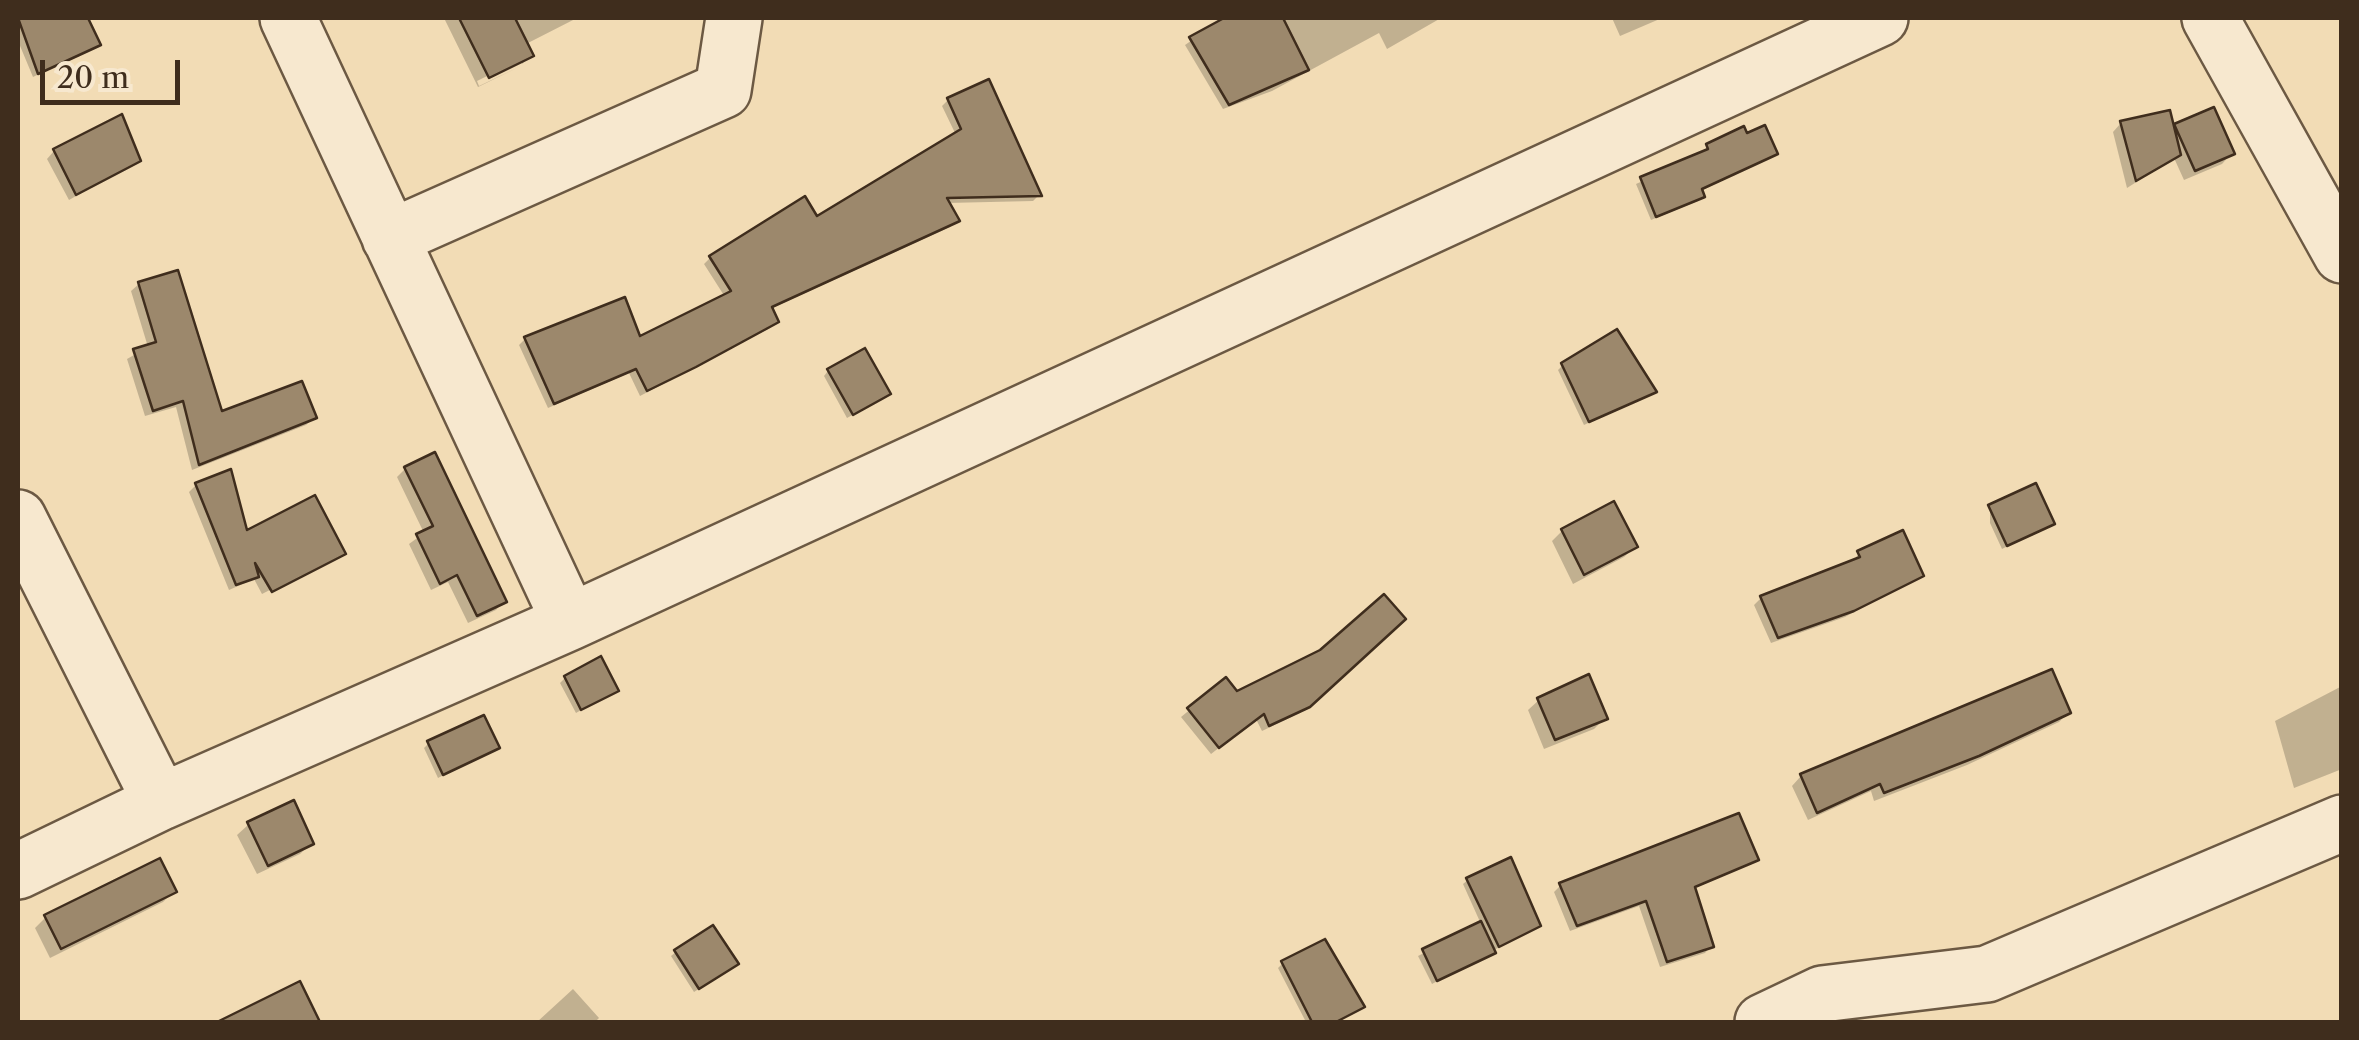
<!DOCTYPE html>
<style>
body{margin:0}
#map{position:relative;width:2359px;height:1040px;overflow:hidden;background:#f2dcb5;font-family:"Libre Caslon Text",serif}
canvas{display:block}
.frame{position:absolute;inset:0;border:20px solid #3f2d1d;pointer-events:none}
.scale{position:absolute;left:40px;top:60px;width:140px;height:45px;box-sizing:border-box;border:5px solid #3f2d1d;border-top:0;padding-left:12px;font-size:30px;line-height:35px;white-space:nowrap;color:#3f2d1d;-webkit-text-stroke:8px #f7e8cf;paint-order:stroke}
</style>
<div id="map">
<canvas width="2359" height="1040"></canvas>
<div class="frame"></div>
<div class="scale">20 m</div>
</div>
<script>
const g = document.querySelector('canvas').getContext('2d');
g.lineJoin = 'round';
function paint(path, color) { g.fillStyle = color; g.fill(path, 'evenodd'); }
const toPath = rows => new Path2D(rows.map(r => 'M' + r).join(''));
function stroke(path, color, width, dash) { g.strokeStyle = color; g.lineWidth = width; g.lineCap = dash ? 'butt' : 'round'; g.setLineDash(dash || []); g.stroke(path); }
const shadow = toPath([
 [18,18,85,18,98,45,33,77,18,41],
 [444,18,577,18,526,44,531,55,522,64,522,59,477,81,479,86,521,66,478,87],
 [1224,18,1441,18,1387,49,1379,33,1272,91,1223,109,1185,45],
 [1612,18,1662,18,1620,36],
 [948,100,1039,195,1033,201,947,203,957,221,950,227,770,309,776,321,770,328,640,396,629,373,548,408,519,345,525,339,639,340,725,297,704,264,710,258,816,220,956,135,942,106],
 [2121,123,2172,130,2176,127,2232,153,2222,164,2184,180,2174,158,2127,188,2113,132],
 [1743,129,1775,154,1700,191,1702,196,1698,201,1651,220,1636,184,1703,154,1707,147],
 [54,151,138,161,69,200,47,159],
 [139,284,220,414,314,418,306,425,192,470,176,407,145,416,127,359,148,347,131,291],
 [1563,365,1654,391,1584,425,1558,370],
 [828,371,883,398,847,418,824,376],
 [405,469,504,601,496,610,468,623,448,582,431,590,409,544,424,533,397,477],
 [196,485,245,534,338,555,262,594,254,579,229,590,189,492],
 [1990,509,2052,524,2002,549,1990,523],
 [1562,531,1635,547,1624,557,1573,584,1552,541],
 [1859,553,1921,575,1845,617,1771,643,1754,605,1761,598,1853,562],
 [1403,619,1300,713,1262,731,1256,719,1211,754,1181,717,1225,681,1236,694],
 [565,678,616,690,576,713,560,683],
 [2342,686,2342,769,2294,788,2275,721],
 [1539,700,1605,718,1594,729,1544,749,1528,710],
 [2068,713,2059,722,1967,765,1874,801,1871,791,1808,820,1792,786,1801,776],
 [429,743,496,748,438,778,424,748],
 [292,803,311,843,300,854,257,874,237,835,248,825],
 [1756,860,1693,889,1711,946,1705,953,1660,967,1639,906,1570,931,1554,892,1561,885],
 [1468,880,1538,926,1432,984,1418,956,1481,924,1463,884],
 [174,891,163,902,50,958,35,928,46,917],
 [676,952,731,968,694,992,671,956],
 [1283,963,1362,1007,1336,1022,1306,1022,1278,968],
 [573,989,599,1018,595,1022,537,1022]
]);
const building = toPath([
 [18,18,88,18,101,45,38,74,18,18],
 [459,18,515,18,534,56,489,78,459,18],
 [1224,18,1283,18,1309,70,1229,105,1189,37,1224,18],
 [989,79,1042,196,947,198,960,221,772,307,779,322,696,367,647,391,636,369,554,404,524,337,625,297,640,336,731,291,709,256,805,196,817,216,961,129,947,98,989,79],
 [2214,107,2235,154,2195,171,2174,124,2214,107],
 [2170,110,2181,155,2136,181,2120,121,2170,110],
 [122,114,141,161,76,195,53,149,122,114],
 [1765,125,1778,154,1702,189,1705,197,1656,217,1640,177,1708,149,1706,144,1744,126,1747,133,1765,125],
 [178,270,222,411,302,381,317,418,199,465,183,401,153,411,133,349,156,342,138,282,178,270],
 [1617,329,1657,392,1589,422,1561,363,1617,329],
 [865,348,891,394,853,415,827,369,865,348],
 [435,452,507,602,477,616,457,575,440,584,416,534,433,526,404,467,435,452],
 [231,469,247,530,315,495,346,554,272,592,255,563,259,577,236,585,195,483,231,469],
 [2036,483,2055,524,2007,546,1988,505,2036,483],
 [1614,501,1638,547,1584,575,1561,529,1614,501],
 [1903,530,1924,576,1854,611,1778,638,1760,596,1860,557,1857,551,1903,530],
 [1384,594,1406,619,1310,707,1269,726,1264,714,1219,748,1187,708,1226,677,1237,691,1320,650,1384,594],
 [601,656,619,691,581,710,564,676,601,656],
 [2052,669,2071,713,1979,756,1884,793,1880,784,1817,813,1800,774,2052,669],
 [1589,674,1608,719,1555,740,1537,698,1589,674],
 [484,715,500,748,443,775,427,741,484,715],
 [294,800,314,844,268,866,247,822,294,800],
 [1739,813,1759,860,1695,887,1714,947,1667,962,1646,901,1577,926,1559,883,1739,813],
 [1511,857,1541,926,1499,947,1466,878,1511,857],
 [160,858,177,892,61,949,44,915,160,858],
 [1481,921,1496,953,1437,981,1422,949,1481,921],
 [713,925,739,964,699,989,674,950,713,925],
 [1325,939,1365,1007,1336,1022,1312,1022,1281,961,1325,939],
 [300,981,320,1022,217,1022,300,981]
]);
const minor = toPath([
 [288,18,570,622],
 [2210,18,2342,255],
 [390,238,723,90,734,18],
 [18,518,161,802],
 [18,871,161,802,570,622,1880,18],
 [1763,1022,1822,994,1987,974,2342,823]
]);
paint(shadow, '#0003');
paint(building, '#9c886c');
stroke(building, '#3f2d1d', 2.5);
stroke(minor, '#6c5943', 60);
stroke(minor, '#f7e8cf', 55);
</script>
